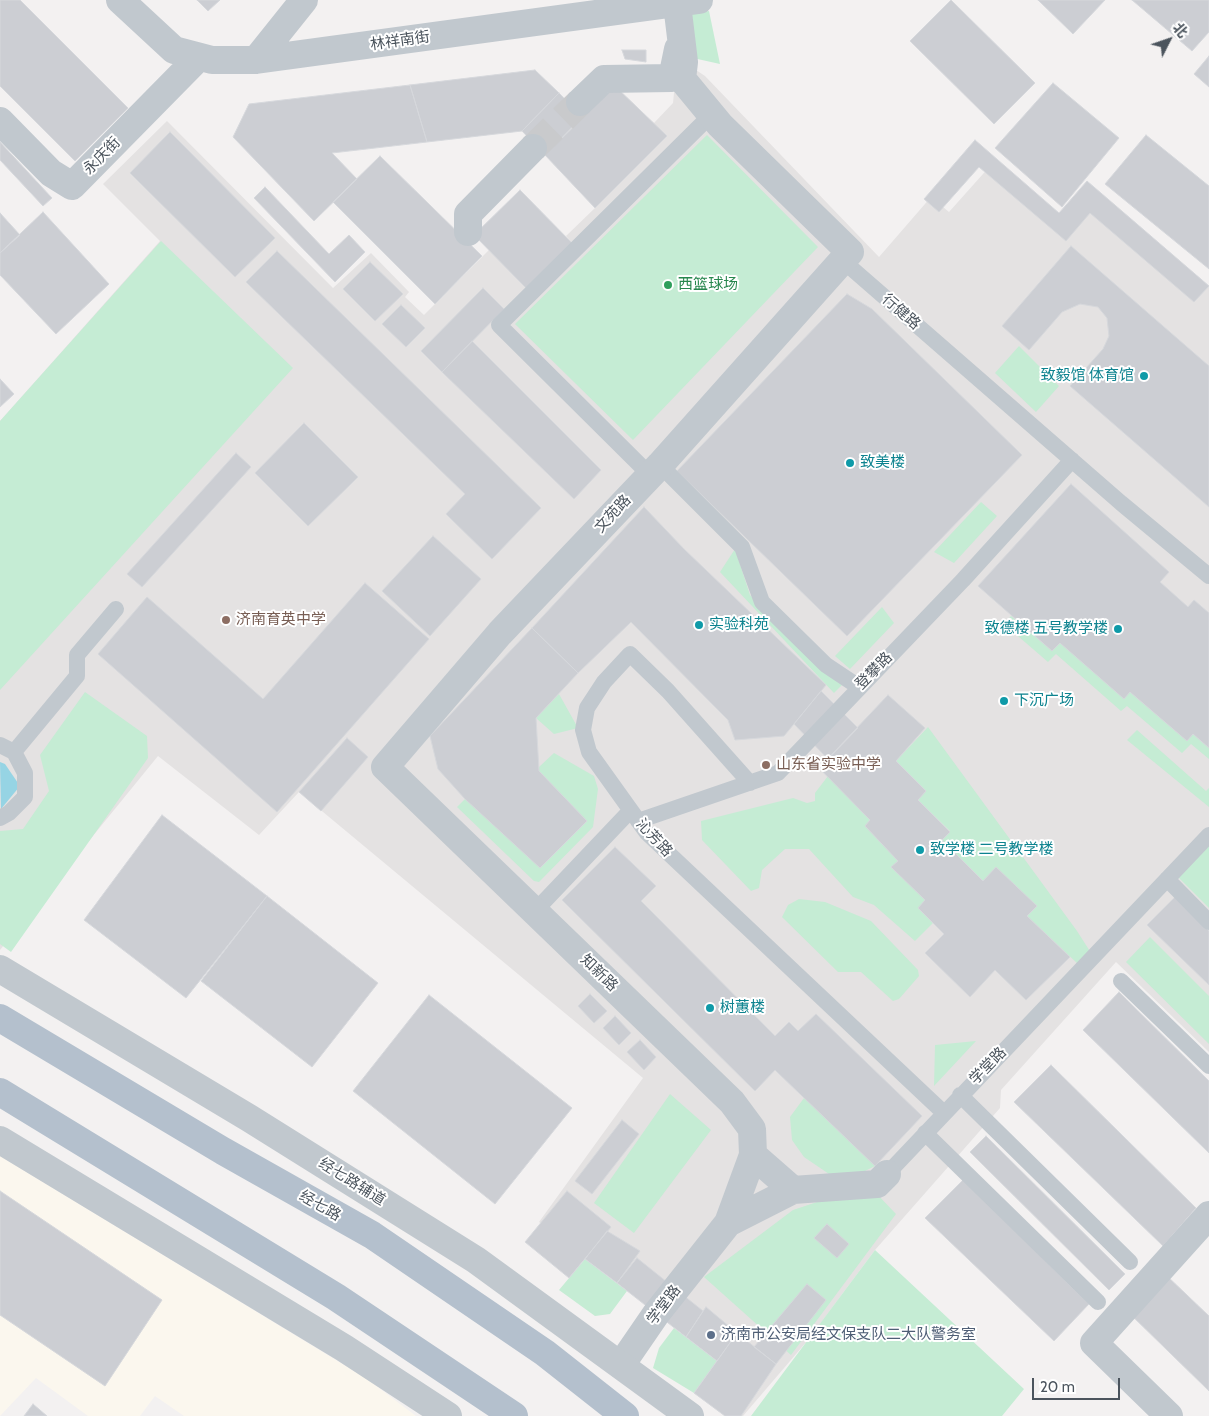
<!DOCTYPE html>
<meta charset="utf-8">
<style>
body{margin:0}
#map{position:relative;width:1209px;height:1416px;overflow:hidden;background:#f3f1f1;font-family:Cabin,"Noto Sans SC",sans-serif}
canvas{display:block}
.north{position:absolute;left:1144px;top:15px;width:50px;height:50px;-webkit-text-stroke:4px #fff;paint-order:stroke;rotate:49deg;font-size:14px;font-weight:700;line-height:20px;text-align:center;color:#4b545d}
.north::after{content:'';display:block;margin:auto;width:18px;height:22px;background:#4b545d;clip-path:polygon(50% 0,100% 100%,50% 72%,0 100%)}
.scale{position:absolute;left:1032px;top:1378px;width:88px;height:22px;box-sizing:border-box;border:2px solid #4b545d;border-top:0;padding-left:6px;font-size:15px;line-height:18px;white-space:nowrap;color:#4b545d;-webkit-text-stroke:4px #fff;paint-order:stroke}
</style>
<div id="map">
<canvas width="1209" height="1416"></canvas>
<div class="north">北</div>
<div class="scale">20 m</div>
</div>
<script>
const ctx = document.querySelector('canvas').getContext('2d');
ctx.lineJoin = 'round';
function fill(path, color) {
  ctx.fillStyle = color;
  ctx.fill(path, 'evenodd');
}
function poly(rows) {
  const path = new Path2D();
  for (const r of rows) {
    path.moveTo(r[0], r[1]);
    for (let i = 2; i < r.length; i += 2) path.lineTo(r[i], r[i + 1]);
  }
  return path;
}
function trace(path, color, width, dash) {
  ctx.strokeStyle = color;
  ctx.lineWidth = width;
  ctx.lineCap = dash ? 'butt' : 'round';
  ctx.setLineDash(dash || []);
  ctx.stroke(path);
}
function label(font, color, halo, rows, align = 'center') {
  ctx.font = font + ' Cabin,"Noto Sans SC",sans-serif';
  ctx.lineWidth = 4;
  ctx.setLineDash([]);
  ctx.textBaseline = 'middle';
  ctx.strokeStyle = halo;
  ctx.fillStyle = color;
  for (const [text, x, y, turn = 0] of rows) {
    ctx.save();
    ctx.translate(x, y);
    ctx.rotate((+turn || 0) * Math.PI / 180);
    ctx.textAlign = isNaN(turn) ? turn : align;
    if (halo) ctx.strokeText(text, 0, 0);
    ctx.fillText(text, 0, 0);
    ctx.restore();
  }
}
fill(poly([
 [0,1156,367,1379,416,1416,184,1416,155,1396,140,1416,88,1416,36,1378,0,1416]
]), '#fbf7ee');
fill(poly([
 [693,68,705,76,879,257,931,197,949,212,991,165,1062,223,1094,187,1209,286,1209,1052,1116,962,1001,1090,1000,1108,875,1250,808,1340,743,1416,725,1416,694,1393,721,1355,662,1305,539,1222,643,1078,299,792,259,835,158,756,0,950,0,421,160,241,103,184,167,121,333,288,371,253,409,292,405,297,424,315,489,250,573,244,566,236,595,208,522,131,427,142,410,85,535,70,582,117,615,86,654,123,673,103,675,83]
]), '#e4e2e2');
fill(poly([
 [709,11,720,64,693,58,685,14],
 [707,135,818,247,633,440,515,324],
 [161,241,293,368,0,690,0,421],
 [1019,346,1059,386,1036,412,995,373],
 [981,502,997,516,954,563,934,552],
 [735,549,750,595,795,642,842,685,834,693,720,572],
 [882,607,894,623,850,669,835,656],
 [1011,616,1052,651,1060,643,1130,692,1187,741,1193,734,1209,748,1209,759,1191,744,1182,753,1127,706,1121,711,1056,654,1048,662,1004,624],
 [85,692,147,736,148,758,11,952,0,944,0,831,23,829,49,791,40,755],
 [559,694,578,728,554,734,536,718],
 [928,727,1077,931,1093,956,1078,964,1027,916,1036,906,996,868,983,881,942,840,950,831,918,800,926,791,896,761],
 [1137,730,1206,791,1209,788,1209,807,1127,740],
 [554,753,594,776,598,789,593,827,539,882,534,881,457,807,465,799,540,867,587,821,539,771,539,767],
 [828,776,870,820,865,826,898,861,892,867,925,900,918,908,933,923,915,941,874,905,853,897,809,849,785,849,762,870,759,888,751,891,702,840,701,821,793,798,807,803,815,801,815,793],
 [1209,837,1209,908,1175,874],
 [799,899,825,902,871,921,918,970,919,976,899,999,893,1001,861,972,838,972,782,917,788,905],
 [1150,937,1209,996,1209,1044,1126,962],
 [976,1041,934,1086,935,1045],
 [670,1094,711,1130,634,1233,594,1203],
 [804,1098,875,1166,855,1176,829,1174,804,1157,792,1140,790,1117],
 [874,1191,896,1214,791,1355,704,1277,793,1210,823,1200],
 [875,1250,1024,1389,1002,1416,751,1416],
 [585,1259,627,1291,610,1314,595,1316,559,1290],
 [674,1328,717,1361,694,1393,653,1368,659,1348]
]), '#c5ecd4');
fill(poly([
 [0,762,5,764,20,786,1,809]
]), '#96d4e4');
const building = poly([
 [0,0,20,0,128,108,75,161,0,86,0,0],
 [197,0,220,0,208,11,197,0],
 [951,0,1035,83,994,124,910,41,951,0],
 [1038,0,1105,0,1073,34,1038,0],
 [1132,0,1209,0,1209,32,1192,51,1132,0],
 [622,50,646,50,646,62,625,59,622,50],
 [1209,56,1209,87,1194,74,1209,56],
 [535,70,559,93,522,131,427,142,410,85,535,70],
 [1053,83,1119,138,1062,207,995,148,1053,83],
 [410,85,427,142,332,153,357,179,314,221,233,137,249,104,410,85],
 [615,86,667,136,595,208,545,155,615,86],
 [559,93,582,117,545,155,522,131,559,93],
 [170,132,275,238,235,277,130,173,170,132],
 [1146,135,1209,186,1209,269,1105,184,1146,135],
 [975,140,1059,213,1087,181,1209,286,1194,302,1090,213,1066,241,979,167,939,212,924,199,975,140],
 [0,142,52,198,43,206,0,160,0,142],
 [380,156,482,256,435,304,333,202,380,156],
 [265,187,329,254,349,235,365,252,335,282,254,198,265,187],
 [520,190,573,244,527,289,474,235,520,190],
 [43,212,109,284,56,334,0,275,0,253,43,212],
 [0,213,20,235,0,253,0,213],
 [1071,246,1209,366,1209,507,1070,386,1103,349,1109,336,1107,318,1098,307,1080,304,1062,312,1029,350,1002,326,1071,246],
 [277,251,541,508,492,559,446,514,465,494,246,282,277,251],
 [370,262,403,294,375,321,343,289,370,262],
 [483,288,504,309,442,372,421,351,483,288],
 [847,294,872,309,1022,455,847,636,677,471,847,294],
 [401,305,425,328,406,347,382,324,401,305],
 [472,341,601,470,574,499,442,372,472,341],
 [0,379,14,394,0,407,0,379],
 [304,423,358,477,308,526,255,473,304,423],
 [236,453,251,467,142,587,127,574,236,453],
 [1071,484,1169,572,1160,582,1188,607,1194,600,1209,613,1209,748,1193,734,1187,741,1130,692,1124,699,1060,643,1052,651,978,586,1071,484],
 [644,507,684,549,826,685,784,736,735,740,728,720,631,622,578,673,532,628,644,507],
 [433,536,481,579,430,636,382,591,433,536],
 [365,583,429,639,277,812,98,654,147,597,263,699,365,583],
 [532,628,578,673,536,718,539,771,587,821,540,868,465,799,438,769,430,736,532,628],
 [821,691,858,728,828,759,794,724,821,691],
 [888,695,925,728,896,761,926,791,918,800,950,832,942,840,983,881,996,867,1037,906,1027,916,1070,957,1026,1000,995,970,970,997,925,953,944,934,918,908,925,900,891,867,898,861,865,826,870,820,819,768,888,695],
 [347,738,368,757,321,811,299,792,347,738],
 [162,815,267,896,186,998,84,920,162,815],
 [615,847,656,886,641,901,775,1036,789,1022,798,1031,816,1014,922,1116,875,1166,775,1070,755,1091,562,900,615,847],
 [267,896,378,983,312,1067,201,981,267,896],
 [1175,897,1209,931,1209,985,1147,925,1175,897],
 [1119,992,1209,1081,1209,1153,1083,1030,1119,992],
 [590,994,607,1011,594,1023,578,1006,590,994],
 [429,995,572,1108,495,1204,353,1091,429,995],
 [615,1016,631,1033,619,1045,603,1028,615,1016],
 [640,1040,656,1057,644,1070,627,1052,640,1040],
 [1051,1065,1196,1208,1163,1246,1014,1102,1051,1065],
 [622,1120,639,1134,592,1194,575,1181,622,1120],
 [986,1136,1125,1274,1109,1290,970,1152,986,1136],
 [963,1180,1089,1304,1054,1341,925,1218,963,1180],
 [0,1191,162,1300,105,1386,0,1315,0,1191],
 [567,1191,611,1227,569,1278,525,1242,567,1191],
 [827,1224,849,1244,837,1258,814,1238,827,1224],
 [607,1231,640,1251,617,1283,585,1259,607,1231],
 [637,1258,703,1311,686,1337,617,1283,637,1258],
 [1165,1274,1209,1316,1209,1391,1128,1312,1165,1274],
 [807,1284,826,1300,776,1364,754,1347,807,1284],
 [706,1307,737,1333,717,1361,686,1337,706,1307],
 [737,1333,776,1364,741,1416,725,1416,694,1393,737,1333],
 [33,1404,47,1416,24,1416,33,1404]
]);
fill(building, '#ccced3');
trace(building, '#d6d8dc', 1);
trace(poly([
 [533,148,580,102]
]), '#c9cacc', 28, [28, 14]);
trace(poly([
 [842,260,1121,503,1209,576],
 [660,465,742,547,762,602,826,665,859,687],
 [650,475,499,325,712,114],
 [0,745,14,752],
 [750,783,668,691,630,654,604,682,587,708,583,730,589,752,647,833,944,1113],
 [0,818,9,813,25,797,25,773,14,752,77,676,77,655,116,609],
 [638,821,778,773,963,580,1072,460],
 [1167,879,1209,922],
 [535,911,630,811],
 [1121,981,1209,1066],
 [960,1095,1130,1262],
 [925,1133,1098,1302],
 [887,1174,1209,835]
]), '#c1c8ce', 16);
trace(poly([
 [120,0,174,50,212,60,256,60,699,0],
 [677,4,684,62,682,79,720,125,850,252,660,465,500,633,385,767,732,1102,752,1129,753,1155,793,1190],
 [256,60,304,0],
 [580,102,604,79,672,78,678,49],
 [0,121,51,173,72,186,199,57],
 [468,232,468,214,533,148],
 [728,1223,793,1190,877,1184,887,1174],
 [621,1365,656,1314,728,1223,753,1155],
 [1169,1416,1094,1343,1209,1215]
]), '#c1c8ce', 28);
trace(poly([
 [0,969,249,1118,476,1260,690,1416],
 [0,1140,344,1348,448,1416]
]), '#c1c8ce', 28);
trace(poly([
 [0,1018,223,1151,372,1235,545,1353,625,1416],
 [0,1092,336,1297,514,1416]
]), '#b4c0cd', 28);
for (const [x, y, r, color] of [
 [668,285,5,"#2e9e5b"],
 [1144,376,5,"#0f9aa8"],
 [850,463,5,"#0f9aa8"],
 [226,620,5,"#8d6e63"],
 [699,625,5,"#0f9aa8"],
 [1118,629,5,"#0f9aa8"],
 [1004,701,5,"#0f9aa8"],
 [766,765,5,"#8d6e63"],
 [920,850,5,"#0f9aa8"],
 [710,1008,5,"#0f9aa8"],
 [711,1335,5,"#5c6f8a"]
]) {
  const dot = new Path2D();
  dot.arc(x, y, r, 0, 2 * Math.PI);
  ctx.fillStyle = color;
  ctx.fill(dot);
  trace(dot, '#fff', 2);
}
label('15px', '#4b545d', '#fff', [
 ["林祥南街",400,41,-8],
 ["永庆街",102,156,-46],
 ["行健路",901,312,41],
 ["文苑路",613,514,-47],
 ["登攀路",874,671,-46],
 ["沁芳路",654,838,47],
 ["知新路",599,973,44],
 ["学堂路",988,1066,-46],
 ["经七路辅道",352,1182,32],
 ["经七路",320,1206,30],
 ["学堂路",664,1305,-53]
]);
label('15px', '#27864d', '#fff', [
 ["西篮球场",678,285]
], 'left');
label('15px', '#0d838f', '#fff', [
 ["致毅馆 体育馆",1134,376,"right"],
 ["致美楼",860,463],
 ["实验科苑",709,625],
 ["致德楼 五号教学楼",1108,629,"right"],
 ["下沉广场",1014,701],
 ["致学楼 二号教学楼",930,850],
 ["树蕙楼",720,1008]
], 'left');
label('15px', '#785e54', '#fff', [
 ["济南育英中学",236,620],
 ["山东省实验中学",776,765]
], 'left');
label('15px', '#4e5e75', '#fff', [
 ["济南市公安局经文保支队二大队警务室",721,1335]
], 'left');
</script>
